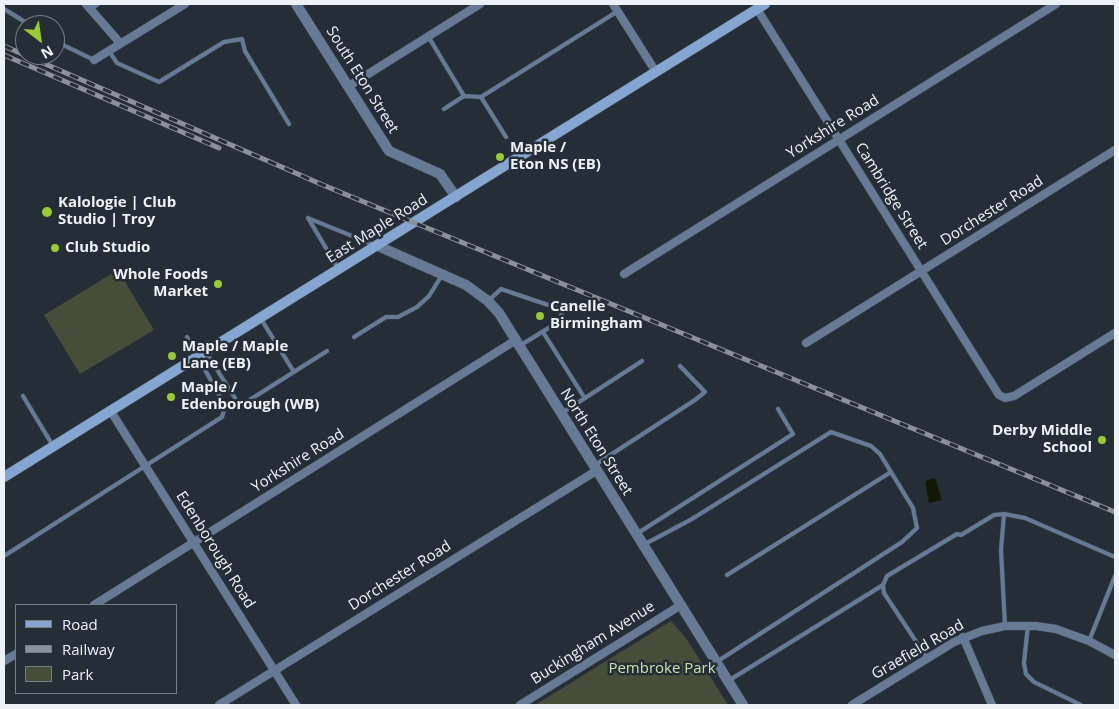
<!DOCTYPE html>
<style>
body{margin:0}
#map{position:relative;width:1119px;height:709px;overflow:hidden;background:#252d37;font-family:"Open Sans",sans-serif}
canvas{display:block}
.frame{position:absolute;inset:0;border:5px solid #edf2f8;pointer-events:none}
.legend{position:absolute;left:15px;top:604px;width:162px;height:90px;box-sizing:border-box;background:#252d37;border:1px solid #757c84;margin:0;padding:6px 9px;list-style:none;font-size:15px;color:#edf2f8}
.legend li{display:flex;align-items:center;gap:10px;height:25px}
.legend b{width:25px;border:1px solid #757c84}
.north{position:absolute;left:15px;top:15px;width:50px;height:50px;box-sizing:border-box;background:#252d37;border:1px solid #757c84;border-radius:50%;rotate:150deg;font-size:14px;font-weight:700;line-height:20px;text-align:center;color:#edf2f8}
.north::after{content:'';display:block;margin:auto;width:18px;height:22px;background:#9acb34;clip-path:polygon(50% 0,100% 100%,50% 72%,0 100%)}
</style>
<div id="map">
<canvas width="1119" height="709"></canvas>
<div class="frame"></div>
<ul class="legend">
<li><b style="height:6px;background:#86a6d2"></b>Road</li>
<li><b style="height:6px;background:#8b9199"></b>Railway</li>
<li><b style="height:14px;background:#464e3a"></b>Park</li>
</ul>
<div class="north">N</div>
</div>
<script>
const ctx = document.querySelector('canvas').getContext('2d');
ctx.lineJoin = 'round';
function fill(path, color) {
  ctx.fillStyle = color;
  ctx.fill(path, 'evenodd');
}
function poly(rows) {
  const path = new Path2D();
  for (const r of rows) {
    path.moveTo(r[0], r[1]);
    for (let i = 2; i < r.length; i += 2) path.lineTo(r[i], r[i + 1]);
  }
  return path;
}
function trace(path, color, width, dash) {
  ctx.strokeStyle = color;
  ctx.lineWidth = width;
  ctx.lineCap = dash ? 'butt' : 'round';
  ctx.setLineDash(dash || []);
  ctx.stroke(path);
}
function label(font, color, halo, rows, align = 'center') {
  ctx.font = font + ' "Open Sans",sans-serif';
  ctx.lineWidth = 5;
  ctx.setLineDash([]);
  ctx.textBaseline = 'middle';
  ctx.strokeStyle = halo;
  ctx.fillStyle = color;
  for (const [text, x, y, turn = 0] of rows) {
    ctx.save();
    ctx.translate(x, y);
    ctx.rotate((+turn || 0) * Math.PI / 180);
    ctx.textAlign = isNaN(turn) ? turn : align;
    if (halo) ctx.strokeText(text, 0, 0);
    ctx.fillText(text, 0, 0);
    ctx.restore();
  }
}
fill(poly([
 [118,270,154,330,80,374,44,315],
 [671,621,686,638,728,705,535,705]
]), '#464e3a');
fill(poly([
 [935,478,942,500,929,503,925,481]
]), '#111a01');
const service = poly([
 [4,9,30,25],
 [91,9,98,4],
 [428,36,464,96,481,97],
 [55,41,94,60],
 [109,51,117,63,159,82,224,42,242,39,245,51,289,124],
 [444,109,464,96],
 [506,137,481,97,618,11],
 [308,218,374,245],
 [308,218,338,268],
 [488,301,501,289,557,308,562,312,561,317,555,324,521,345],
 [261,319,294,372],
 [543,332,584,397],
 [354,337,386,317,398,317,417,307,429,296,442,275],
 [207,354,240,406,327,351],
 [23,396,53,446],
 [562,413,642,361],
 [595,465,695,400,705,392,680,366],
 [1004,514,1001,550,1005,626],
 [638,533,793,434,778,409],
 [645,544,692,519,831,432,871,446,880,454,913,508,917,528,902,542,718,661],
 [4,556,222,417,225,406,187,337],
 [727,575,891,472],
 [1028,625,1024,663,1026,674,1034,682,1081,705],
 [1089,641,1115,576],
 [927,658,884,593,883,585,887,576,957,534,961,535,994,515,1004,514,1025,518,1115,557],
 [728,681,883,585]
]);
const minor = poly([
 [86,4,120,43],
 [613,4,656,72],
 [757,9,999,395,1005,398,1014,396,1115,333],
 [94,60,185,4],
 [349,86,480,4],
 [624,274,1056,4],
 [806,343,1115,150],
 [110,410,296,705],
 [94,605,516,340],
 [963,637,992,705],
 [4,661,16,654],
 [219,705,596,471],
 [520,705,681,605],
 [852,705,954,642,982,631,1005,626,1036,626,1056,629,1089,641,1115,655]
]);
const tertiary = poly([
 [296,4,389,151,440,174,456,197],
 [378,246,466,285,488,301,499,313,743,705]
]);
const secondary = poly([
 [4,477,765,4]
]);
trace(service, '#414952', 5);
trace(minor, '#414952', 9);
trace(tertiary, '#414952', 11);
trace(secondary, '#414952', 11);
trace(service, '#667a96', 4);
trace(minor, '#667a96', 8);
trace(tertiary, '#667a96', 10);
trace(secondary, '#86a6d2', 10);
const rail = poly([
 [4,46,323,185,1115,512],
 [4,55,219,148]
]);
trace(rail, '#8b9199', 5);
trace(rail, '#252d37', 3, [9]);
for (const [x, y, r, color] of [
 [500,157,5,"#9acb34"],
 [47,212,6,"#9acb34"],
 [55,248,5,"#9acb34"],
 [218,284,5,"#9acb34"],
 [540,316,5,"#9acb34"],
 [172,356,5,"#9acb34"],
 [171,397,5,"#9acb34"],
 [1102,440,5,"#9acb34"]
]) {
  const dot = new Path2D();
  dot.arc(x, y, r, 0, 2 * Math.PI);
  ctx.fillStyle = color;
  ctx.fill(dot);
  trace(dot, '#252d37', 2);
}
label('15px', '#edf2f8', '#252d37', [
 ["South Eton Street",362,80,58],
 ["Yorkshire Road",833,127,-32],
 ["Cambridge Street",891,196,58],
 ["Dorchester Road",992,211,-32],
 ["East Maple Road",377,229,-32],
 ["North Eton Street",596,442,58],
 ["Yorkshire Road",298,461,-32],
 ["Edenborough Road",215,550,58],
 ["Dorchester Road",400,576,-32],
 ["Buckingham Avenue",593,643,-32],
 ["Graefield Road",918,650,-30]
]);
label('bold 15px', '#edf2f8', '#252d37', [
 ["Maple /",510,148],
 ["Eton NS (EB)",510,165],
 ["Kalologie | Club",58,203],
 ["Studio | Troy",58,220],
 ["Club Studio",65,248],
 ["Whole Foods",208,275,"right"],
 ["Market",208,292,"right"],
 ["Canelle",550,307],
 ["Birmingham",550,324],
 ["Maple / Maple",182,347],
 ["Lane (EB)",182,364],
 ["Maple /",181,388],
 ["Edenborough (WB)",181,405],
 ["Derby Middle",1092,431,"right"],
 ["School",1092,448,"right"]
], 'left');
label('15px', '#c9e1a8', '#252d37', [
 ["Pembroke Park",662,669]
]);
</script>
